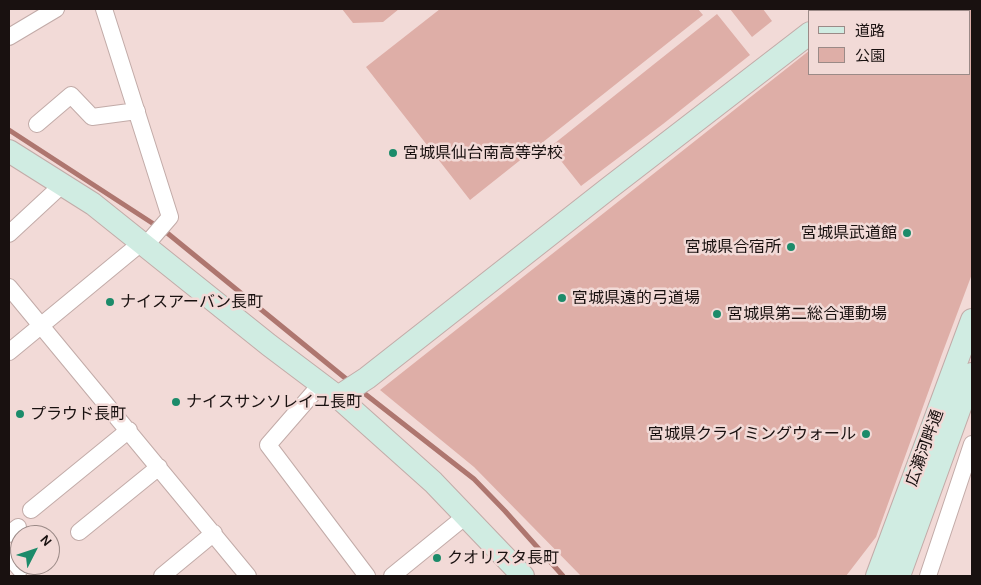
<!DOCTYPE html>
<meta charset="utf-8">
<style>
body{margin:0}
#map{position:relative;width:981px;height:585px;overflow:hidden;background:#f2dad7;font-family:Karla,"Noto Sans JP",sans-serif}
canvas{display:block}
.frame{position:absolute;inset:0;border:10px solid #191110;pointer-events:none}
.legend{position:absolute;left:808px;top:10px;width:162px;height:65px;box-sizing:border-box;background:#f2dad7;border:1px solid #9b8a87;margin:0;padding:6px 9px;list-style:none;font-size:15px;color:#191110}
.legend li{display:flex;align-items:center;gap:10px;height:25px}
.legend b{width:25px;border:1px solid #9b8a87}
.north{position:absolute;left:10px;top:525px;width:50px;height:50px;box-sizing:border-box;background:#f2dad7;border:1px solid #9b8a87;border-radius:50%;rotate:49deg;font-size:14px;font-weight:700;line-height:20px;text-align:center;color:#191110}
.north::after{content:'';display:block;margin:auto;width:18px;height:22px;background:#1c8b6a;clip-path:polygon(50% 0,100% 100%,50% 72%,0 100%)}
</style>
<div id="map">
<canvas width="981" height="585"></canvas>
<div class="frame"></div>
<ul class="legend">
<li><b style="height:6px;background:#d0ece2"></b>道路</li>
<li><b style="height:14px;background:#deaea7"></b>公園</li>
</ul>
<div class="north">N</div>
</div>
<script>
const ctx = document.querySelector('canvas').getContext('2d');
ctx.lineJoin = 'round';
function fill(path, color) {
  ctx.fillStyle = color;
  ctx.fill(path, 'evenodd');
}
function poly(rows) {
  const path = new Path2D();
  for (const r of rows) {
    path.moveTo(r[0], r[1]);
    for (let i = 2; i < r.length; i += 2) path.lineTo(r[i], r[i + 1]);
  }
  return path;
}
function trace(path, color, width, dash) {
  ctx.strokeStyle = color;
  ctx.lineWidth = width;
  ctx.lineCap = dash ? 'butt' : 'round';
  ctx.setLineDash(dash || []);
  ctx.stroke(path);
}
function label(font, color, halo, rows, align = 'center') {
  ctx.font = font + ' Karla,"Noto Sans JP",sans-serif';
  ctx.lineWidth = 5;
  ctx.setLineDash([]);
  ctx.textBaseline = 'middle';
  ctx.strokeStyle = halo;
  ctx.fillStyle = color;
  for (const [text, x, y, turn = 0] of rows) {
    ctx.save();
    ctx.translate(x, y);
    ctx.rotate((+turn || 0) * Math.PI / 180);
    ctx.textAlign = isNaN(turn) ? turn : align;
    if (halo) ctx.strokeText(text, 0, 0);
    ctx.fillText(text, 0, 0);
    ctx.restore();
  }
}
fill(poly([
 [342,9,399,9,383,22,353,23],
 [440,9,698,9,703,15,470,200,366,67],
 [730,9,763,9,772,21,752,37],
 [859,9,972,9,972,274,942,354,876,537,846,576,581,576,474,467,380,390,810,50,810,74,970,74,970,11,856,11],
 [717,14,750,55,663,124,581,186,550,147]
]), '#deaea7');
trace(poly([
 [9,130,166,232,350,382],
 [360,390,474,479,505,511,563,576]
]), '#ae766f', 5);
const street = poly([
 [104,9,170,217,145,246],
 [9,37,56,9],
 [37,124,71,95,92,117,137,111],
 [9,234,63,184],
 [9,287,248,576],
 [9,352,141,243],
 [321,384,268,445,367,576],
 [31,510,129,430],
 [79,532,159,467],
 [9,534,18,527],
 [9,556,20,569],
 [162,576,214,533],
 [392,576,467,515],
 [928,576,972,444]
]);
const secondary = poly([
 [838,11,841,9],
 [9,151,93,204,269,345,338,397],
 [523,576,433,482,338,397,367,378,609,188,810,33],
 [877,576,972,320],
 [899,576,972,374]
]);
trace(street, '#c2aba8', 18);
trace(secondary, '#c2aba8', 24);
trace(street, '#fff', 16);
trace(secondary, '#d0ece2', 22);
for (const [x, y, r, color] of [
 [393,153,5,"#1c8b6a"],
 [907,233,5,"#1c8b6a"],
 [791,247,5,"#1c8b6a"],
 [562,298,5,"#1c8b6a"],
 [110,302,5,"#1c8b6a"],
 [717,314,5,"#1c8b6a"],
 [176,402,5,"#1c8b6a"],
 [20,414,5,"#1c8b6a"],
 [866,434,5,"#1c8b6a"],
 [437,558,5,"#1c8b6a"]
]) {
  const dot = new Path2D();
  dot.arc(x, y, r, 0, 2 * Math.PI);
  ctx.fillStyle = color;
  ctx.fill(dot);
  trace(dot, '#f2dad7', 2);
}
label('16px', '#191110', '#f2dad7', [
 ["宮城県仙台南高等学校",403,153],
 ["宮城県武道館",897,233,"right"],
 ["宮城県合宿所",781,247,"right"],
 ["宮城県遠的弓道場",572,298],
 ["ナイスアーバン長町",120,302],
 ["宮城県第二総合運動場",727,314],
 ["ナイスサンソレイユ長町",186,402],
 ["プラウド長町",30,414],
 ["宮城県クライミングウォール",856,434,"right"],
 ["クオリスタ長町",447,558]
], 'left');
label('16px', '#191110', '#f2dad7', [
 ["広瀬河畔通",925,448,-70]
]);
</script>
